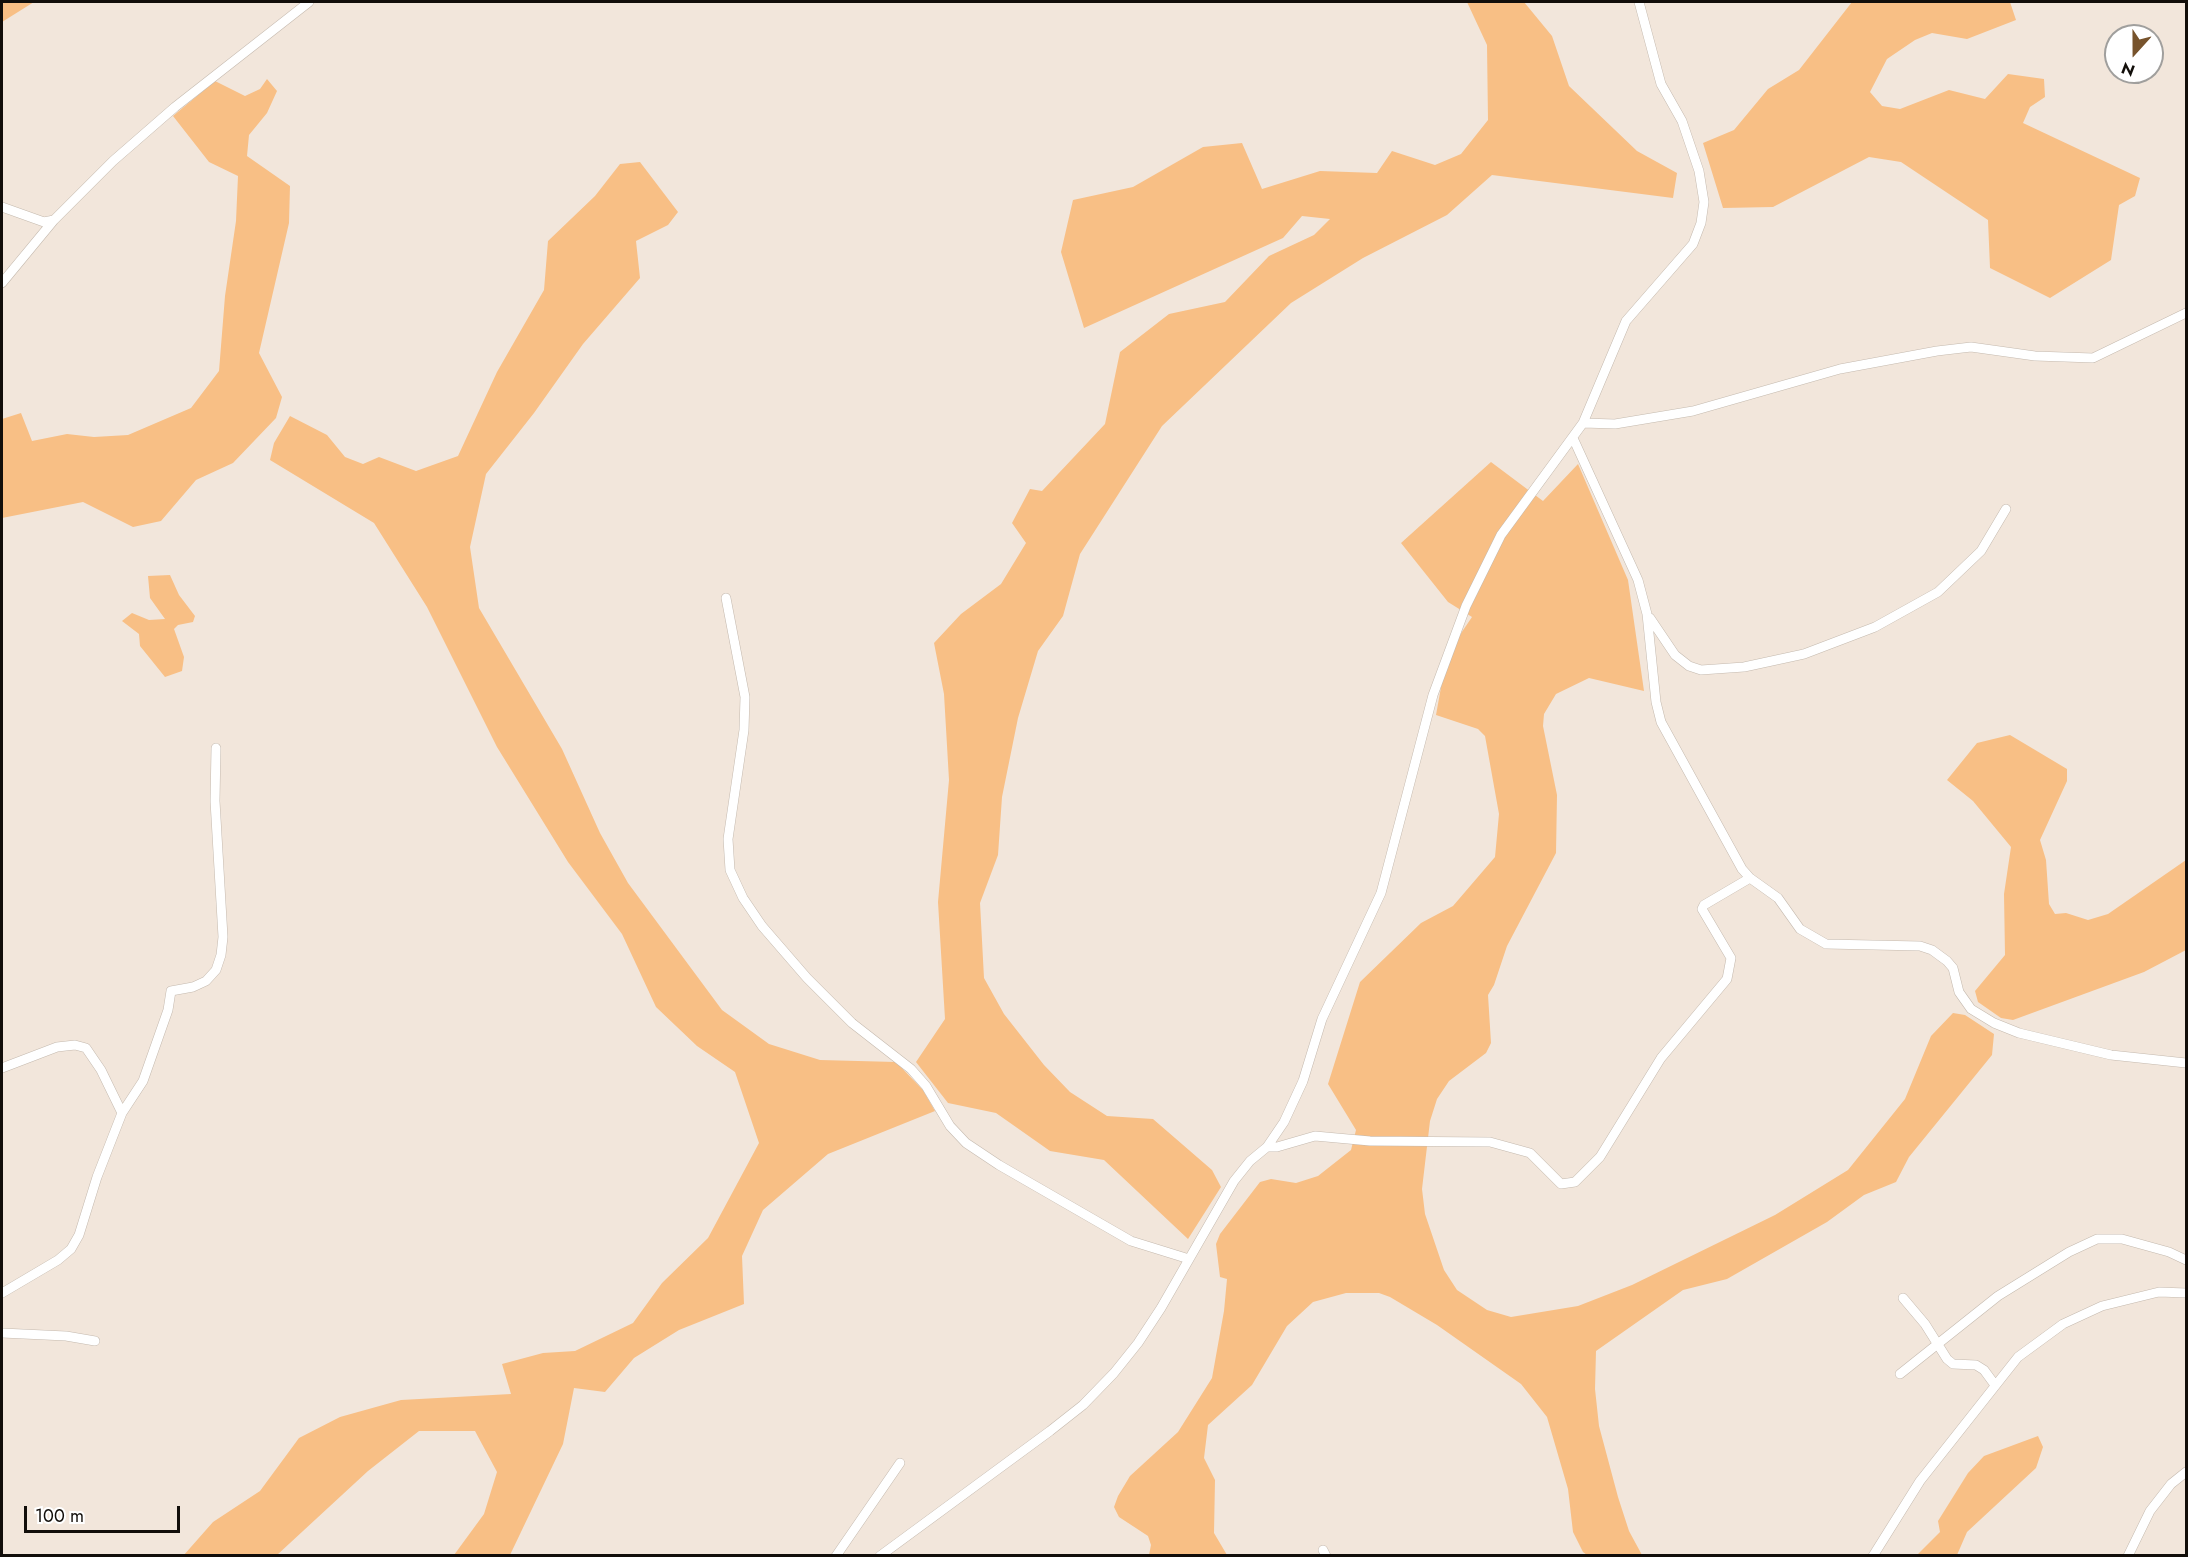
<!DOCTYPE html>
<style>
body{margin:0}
#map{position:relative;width:2188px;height:1557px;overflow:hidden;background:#f2e6db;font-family:Jost,sans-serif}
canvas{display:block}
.frame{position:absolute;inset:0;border:3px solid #120e0a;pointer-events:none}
.north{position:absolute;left:2104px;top:24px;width:60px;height:60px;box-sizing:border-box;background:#fff;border:2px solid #a09f9d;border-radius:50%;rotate:201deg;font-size:16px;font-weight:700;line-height:24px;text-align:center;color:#120e0a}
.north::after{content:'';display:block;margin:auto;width:21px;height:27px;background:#77532c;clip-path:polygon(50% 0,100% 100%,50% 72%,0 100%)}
.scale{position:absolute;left:24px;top:1506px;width:156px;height:27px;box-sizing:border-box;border:3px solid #120e0a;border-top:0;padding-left:8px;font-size:18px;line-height:21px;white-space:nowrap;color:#120e0a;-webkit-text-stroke:4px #fff;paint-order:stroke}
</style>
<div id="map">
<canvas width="2188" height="1557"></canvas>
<div class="frame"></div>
<div class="north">N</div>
<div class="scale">100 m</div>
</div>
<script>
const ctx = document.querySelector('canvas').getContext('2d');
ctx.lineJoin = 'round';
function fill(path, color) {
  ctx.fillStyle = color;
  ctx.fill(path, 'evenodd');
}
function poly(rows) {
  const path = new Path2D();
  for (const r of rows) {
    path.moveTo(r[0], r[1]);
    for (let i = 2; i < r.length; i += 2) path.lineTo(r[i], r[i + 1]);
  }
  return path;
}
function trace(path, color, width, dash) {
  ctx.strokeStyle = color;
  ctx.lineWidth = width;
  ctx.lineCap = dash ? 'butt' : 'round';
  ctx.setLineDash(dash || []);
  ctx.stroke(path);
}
fill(poly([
 [2,2,34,2,2,22],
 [1467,2,1524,2,1552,36,1569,86,1637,151,1677,173,1673,198,1492,175,1447,215,1363,258,1291,303,1162,426,1080,554,1063,616,1038,651,1018,718,1002,797,998,855,980,903,984,978,1004,1014,1044,1065,1070,1092,1107,1116,1153,1119,1212,1170,1221,1187,1188,1239,1104,1160,1050,1151,996,1113,948,1103,916,1062,945,1019,938,902,949,780,944,694,934,643,961,614,1001,584,1026,543,1012,523,1030,489,1042,491,1105,424,1120,352,1169,314,1225,302,1269,256,1314,235,1330,219,1302,216,1283,238,1084,328,1061,252,1073,200,1133,187,1203,147,1242,143,1262,189,1320,171,1377,173,1392,151,1435,165,1461,154,1488,120,1487,45],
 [1852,2,2010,2,2016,20,1967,39,1932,33,1915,40,1887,59,1870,92,1882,106,1900,109,1949,90,1985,99,2008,74,2044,79,2045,97,2030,107,2023,123,2140,178,2135,196,2119,205,2111,260,2050,298,1990,268,1988,220,1901,162,1869,157,1773,207,1723,208,1703,143,1734,130,1768,89,1799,70],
 [267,79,277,91,267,113,249,135,247,156,290,186,289,223,259,353,282,397,276,418,233,463,196,480,161,521,133,527,83,502,2,518,2,419,21,413,32,441,67,434,94,437,128,435,191,408,219,371,225,296,236,221,238,176,209,162,173,116,215,81,245,96,260,89],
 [640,162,678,212,668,225,636,241,640,278,583,344,534,413,486,474,470,547,479,608,562,749,600,833,628,883,722,1010,769,1044,820,1060,896,1062,923,1090,935,1111,828,1154,763,1210,742,1256,744,1304,679,1330,634,1358,605,1392,574,1388,563,1444,510,1555,454,1555,484,1514,497,1472,475,1431,419,1431,368,1471,277,1555,183,1556,213,1522,260,1491,299,1438,340,1417,401,1400,511,1394,502,1364,543,1353,575,1351,633,1323,662,1283,708,1238,759,1143,735,1072,697,1046,656,1007,622,934,568,862,497,747,427,607,374,523,270,460,274,443,290,416,327,435,345,457,363,464,379,457,416,471,458,456,497,372,544,290,548,241,595,196,620,164],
 [1491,462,1543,501,1578,464,1628,580,1644,691,1589,678,1556,694,1544,714,1543,726,1557,795,1556,853,1507,946,1494,985,1488,995,1491,1043,1486,1053,1449,1081,1437,1099,1430,1121,1422,1189,1425,1214,1444,1270,1457,1290,1487,1310,1511,1317,1578,1306,1632,1285,1775,1215,1848,1170,1905,1099,1931,1036,1953,1013,1965,1015,1994,1034,1992,1055,1909,1157,1896,1182,1864,1195,1827,1222,1727,1279,1683,1290,1596,1351,1595,1389,1599,1426,1618,1497,1629,1531,1642,1555,1587,1555,1583,1552,1573,1532,1568,1489,1547,1417,1521,1384,1437,1325,1390,1297,1379,1293,1346,1293,1313,1302,1287,1326,1252,1385,1208,1425,1204,1458,1215,1480,1214,1533,1227,1555,1149,1555,1151,1545,1148,1536,1119,1517,1114,1507,1118,1496,1130,1476,1178,1432,1212,1378,1224,1311,1227,1279,1220,1277,1216,1244,1220,1234,1260,1182,1271,1179,1296,1183,1318,1176,1351,1150,1356,1130,1328,1084,1360,982,1421,923,1453,906,1495,857,1499,814,1485,736,1478,729,1436,715,1447,654,1472,617,1448,602,1401,543],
 [170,575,179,595,195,616,193,622,178,625,174,629,184,657,182,671,165,677,140,646,139,634,122,621,132,613,149,620,165,619,150,598,148,576],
 [2010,735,2067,769,2067,781,2040,840,2046,860,2049,904,2055,914,2066,913,2088,920,2108,914,2186,860,2186,950,2144,972,2013,1020,2001,1018,1978,1002,1975,991,2005,955,2004,894,2011,847,1973,801,1947,780,1977,743],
 [2038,1436,2043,1447,2036,1468,1967,1532,1957,1555,1917,1555,1940,1532,1938,1521,1968,1473,1984,1456]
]), '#f8bf85');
const street = poly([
 [2,207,44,222,54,220],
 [2,283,54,220,113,161,175,107,309,2],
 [1583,423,1615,424,1693,411,1840,369,1937,351,1971,347,2035,356,2093,358,2186,313],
 [1573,438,1638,580,1647,614,1656,702,1661,722,1742,869,1750,878,1778,898,1800,929,1826,944,1920,946,1932,950,1947,961,1953,968,1959,992,1971,1009,1994,1023,2019,1033,2111,1055,2186,1063],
 [726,598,745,697,744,730,728,839,730,870,743,898,762,926,807,978,852,1023,911,1069,926,1086,950,1126,966,1143,999,1165,1131,1241,1189,1259],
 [1650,618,1675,655,1689,666,1701,670,1744,667,1804,654,1875,627,1938,592,1981,551,2006,509],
 [2,1068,57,1047,75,1045,86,1048,101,1070,122,1113],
 [1267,1147,1277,1147,1315,1136,1370,1141,1490,1142,1530,1153,1561,1184,1575,1182,1600,1157,1661,1058,1727,979,1731,958,1702,909,1704,905,1750,878],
 [2,1293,58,1260,71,1249,79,1235,97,1177,122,1113,143,1081,168,1010,171,991,193,987,206,981,216,970,221,955,223,937,215,801,216,748],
 [1903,1298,1925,1324,1947,1359,1953,1364,1976,1365,1984,1370,1995,1385],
 [2,1333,66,1336,95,1341],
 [1900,1374,1998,1296,2069,1252,2097,1239,2122,1239,2169,1252,2186,1260],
 [1323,1550,1326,1556],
 [836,1556,900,1463],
 [880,1556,1050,1431,1083,1405,1114,1373,1138,1343,1161,1308,1234,1181,1250,1161,1267,1147,1284,1122,1303,1081,1322,1019,1381,893,1433,695,1466,606,1501,535,1583,423,1626,321,1693,244,1701,223,1704,202,1699,171,1682,121,1661,84,1639,2],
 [1873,1556,1920,1481,2018,1357,2063,1324,2102,1306,2159,1292,2186,1293],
 [2128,1556,2150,1511,2171,1484,2186,1472]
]);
trace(street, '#c4b9ae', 10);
trace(street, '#fff', 9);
</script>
